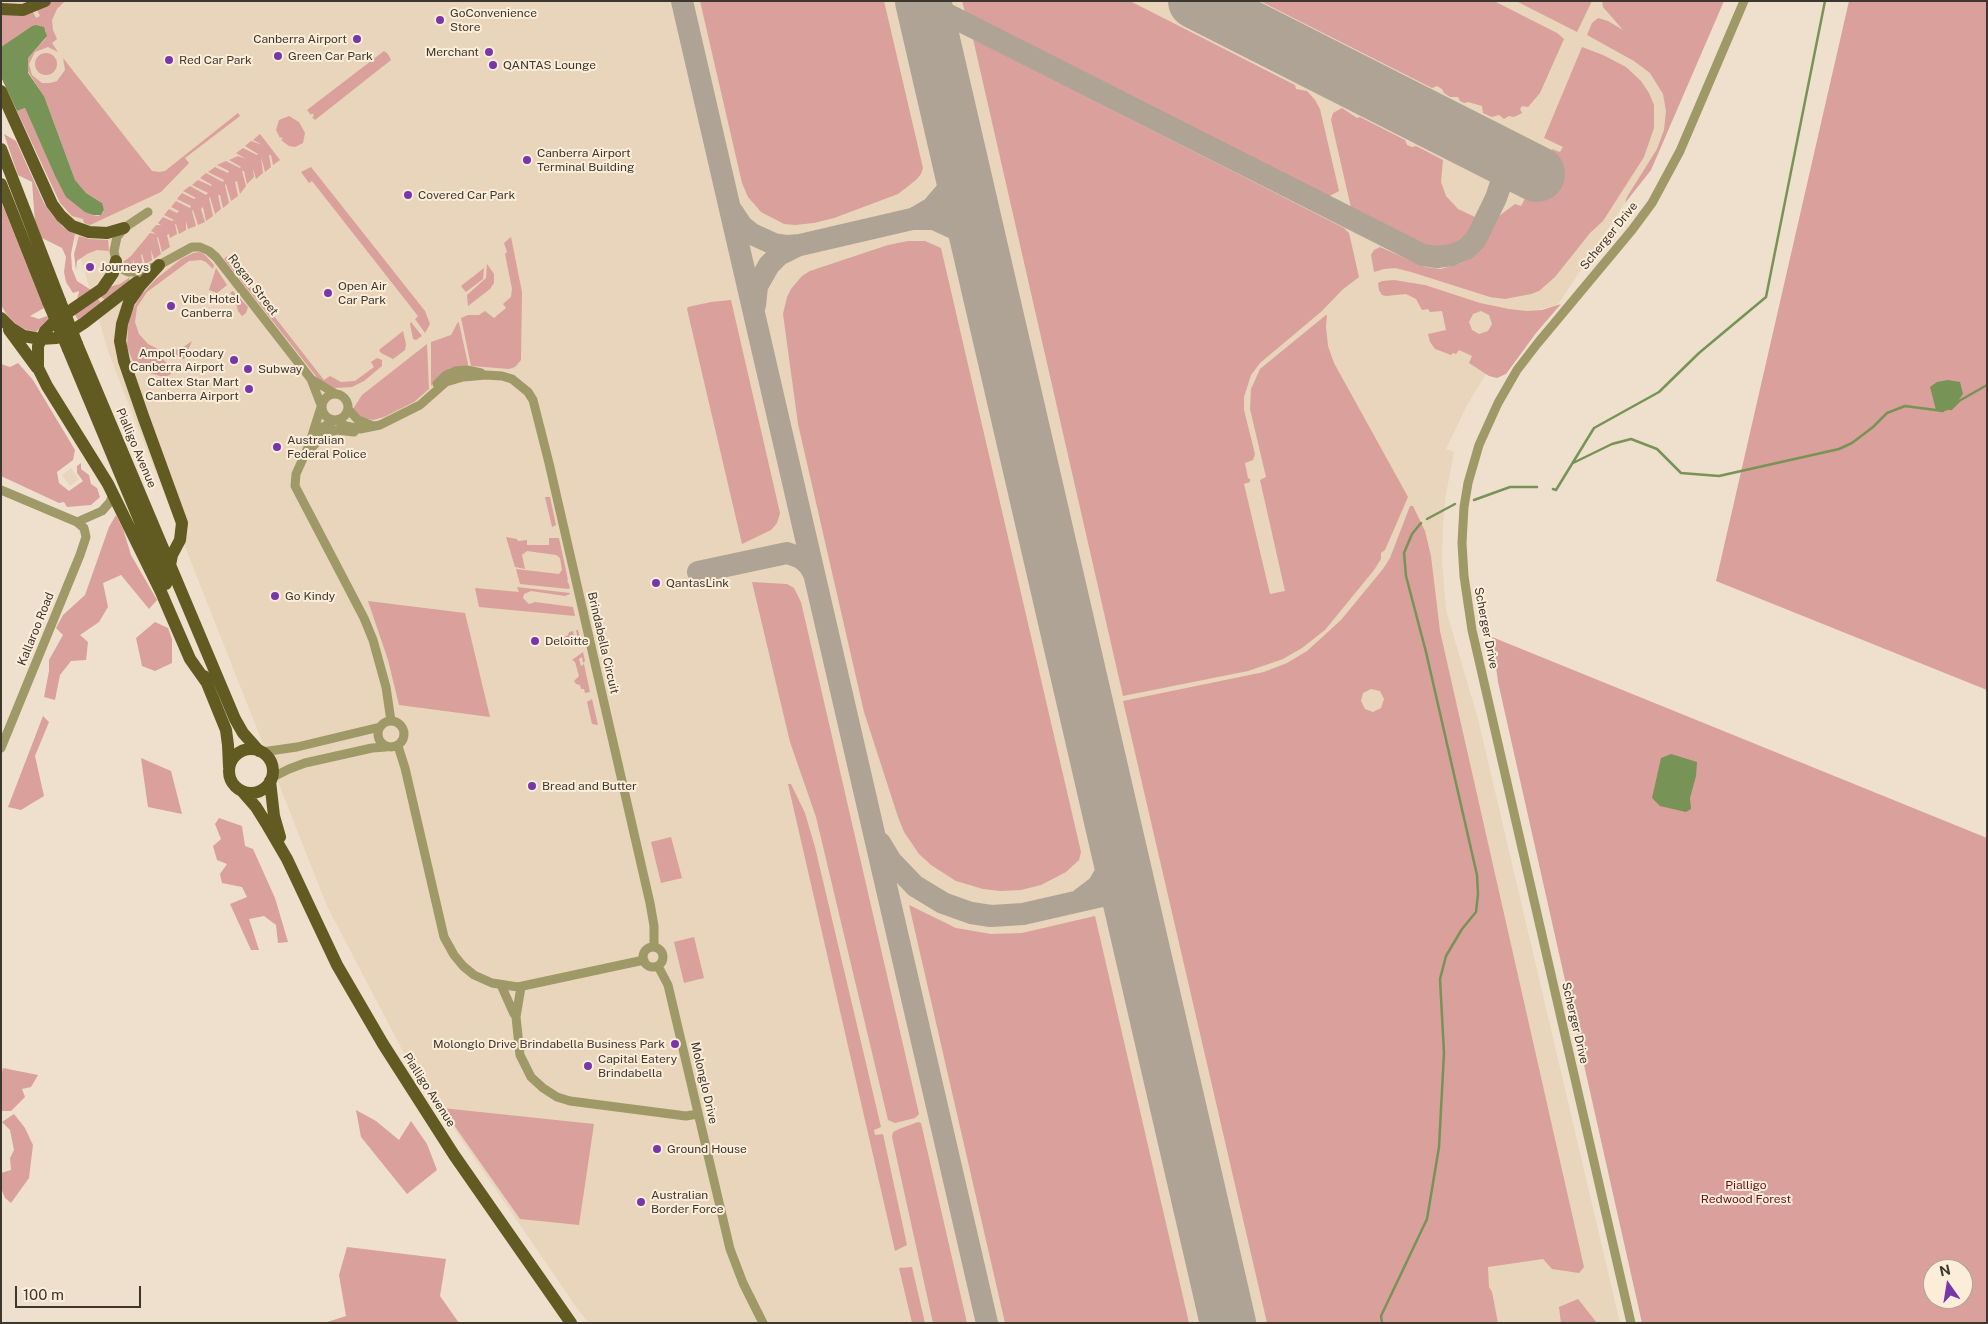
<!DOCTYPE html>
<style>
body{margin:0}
#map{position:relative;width:1988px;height:1324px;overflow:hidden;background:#eee0cc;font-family:"Public Sans",sans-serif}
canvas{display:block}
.frame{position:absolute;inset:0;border:2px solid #3c372f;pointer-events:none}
.north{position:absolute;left:1923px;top:1259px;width:50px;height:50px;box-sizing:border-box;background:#fcedd9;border:1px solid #afa495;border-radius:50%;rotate:347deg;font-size:14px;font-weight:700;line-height:20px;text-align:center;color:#3c372f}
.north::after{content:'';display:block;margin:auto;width:18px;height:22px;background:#7737ab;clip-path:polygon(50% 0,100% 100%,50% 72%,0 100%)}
.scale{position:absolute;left:15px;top:1286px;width:126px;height:22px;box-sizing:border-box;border:2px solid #3c372f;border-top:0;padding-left:6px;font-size:15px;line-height:18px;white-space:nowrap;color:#3c372f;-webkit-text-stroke:4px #fcedd9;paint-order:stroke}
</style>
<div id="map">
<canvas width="1988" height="1324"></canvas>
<div class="frame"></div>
<div class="north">N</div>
<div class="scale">100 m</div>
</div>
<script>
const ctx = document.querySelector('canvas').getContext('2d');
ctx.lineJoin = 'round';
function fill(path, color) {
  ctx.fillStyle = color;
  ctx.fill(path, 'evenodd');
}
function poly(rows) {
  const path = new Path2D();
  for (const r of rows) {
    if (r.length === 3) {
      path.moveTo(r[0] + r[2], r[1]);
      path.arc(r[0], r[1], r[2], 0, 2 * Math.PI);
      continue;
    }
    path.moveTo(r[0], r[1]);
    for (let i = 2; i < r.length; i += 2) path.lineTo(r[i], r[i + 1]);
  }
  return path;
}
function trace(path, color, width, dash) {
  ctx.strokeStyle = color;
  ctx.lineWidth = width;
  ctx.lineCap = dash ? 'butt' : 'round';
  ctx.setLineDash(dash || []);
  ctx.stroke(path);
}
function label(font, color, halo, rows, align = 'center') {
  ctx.font = font + ' "Public Sans",sans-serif';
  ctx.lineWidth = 4;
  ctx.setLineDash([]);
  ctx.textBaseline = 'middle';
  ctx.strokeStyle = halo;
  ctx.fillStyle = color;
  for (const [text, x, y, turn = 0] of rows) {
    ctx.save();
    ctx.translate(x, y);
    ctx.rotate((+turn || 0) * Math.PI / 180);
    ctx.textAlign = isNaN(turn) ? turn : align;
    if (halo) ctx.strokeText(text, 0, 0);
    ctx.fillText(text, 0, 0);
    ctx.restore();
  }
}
fill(poly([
 [1,1,1724,1,1651,170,1625,203,1561,300,1557,305,1535,311,1493,363,1467,405,1446,449,1454,452,1446,494,1443,524,1442,560,1446,610,1478,719,1620,1323,589,1323,579,1311,409,1063,327,906,109,354,43,131,1,42],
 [71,468,79,479,70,486,62,475]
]), '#e8d5bb');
fill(poly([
 [53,1,65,1,57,9,52,20,53,30,57,39,52,43,58,52,48,47,35,52,29,64,32,75,42,83,50,83,57,81,65,70,63,58,152,171,159,172,165,171,238,113,240,116,185,158,189,163,161,192,90,225,84,223,83,219,72,216,60,203,17,111,25,108,58,182,69,199,92,215,98,216,103,213,104,210,101,202,86,193,75,180,44,96,27,70,28,58,46,38,46,31,41,26,32,26,1,47,1,14,33,12,36,18,40,16,37,10],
 [700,1,884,1,923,168,921,174,916,180,898,194,834,218,814,223,795,225,784,224,761,212,748,197,742,183],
 [962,1,1130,1,1295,85,1296,89,1307,91,1315,100,1320,109,1339,191,1326,198,1309,190,1090,79,1090,76,1087,74,1084,77,966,16],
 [1260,1,1494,1,1557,33,1564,39,1540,93,1528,107,1522,106,1520,109,1522,113,1514,117,1509,116,1504,119,1499,115,1492,117,1483,113,1482,106,1468,102,1464,103,1460,101,1458,97,1450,97,1444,93,1442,89,1437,86,1432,88],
 [1516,1,1592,1,1577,32],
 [1602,1,1724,1,1651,170,1625,203,1627,197,1657,149,1664,130,1666,111,1663,94,1650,73,1634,61,1587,35,1592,23,1598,18,1608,21,1623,30,1603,7],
 [1849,1,1987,1,1987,690,1716,581],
 [973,39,1344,228,1349,233,1359,277,1342,290,1322,311,1260,363,1251,375,1244,397,1244,410,1255,454,1253,460,1245,463,1248,478,1250,479,1250,482,1244,484,1270,594,1285,591,1260,480,1266,477,1250,409,1251,389,1260,369,1326,315,1327,315,1326,327,1328,346,1334,363,1408,497,1385,550,1381,553,1381,559,1374,570,1325,630,1302,648,1283,659,1248,671,1123,696],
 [1582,47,1603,55,1626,67,1641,81,1649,93,1654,105,1654,128,1644,157,1603,221,1590,233,1555,277,1539,291,1531,294,1505,299,1490,297,1411,272,1395,268,1384,269,1374,272,1371,255,1374,250,1380,247,1425,267,1441,269,1462,263,1475,255,1482,247,1499,216,1515,204,1521,206,1552,149,1560,152,1563,147,1544,138],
 [384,51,388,54,391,60,315,120,312,117,314,116,312,113,311,115,307,110],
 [46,64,11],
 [1342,108,1357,118,1360,117,1405,140,1407,145,1412,147,1416,146,1443,160,1441,182,1446,196,1458,209,1477,218,1474,228,1465,240,1448,250,1430,250,1352,212,1331,120,1333,113],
 [289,116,299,122,305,133,303,143,295,147,289,146,281,140,283,139,281,137,280,138,276,130,279,120],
 [4,134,16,141,44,203,53,216,63,227,75,234,71,254,72,269,77,281,91,290,70,306,69,304,77,299,79,292,79,291,73,293,66,282,64,272,66,257,62,248,42,238,35,222,32,182,18,175],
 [260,134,280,160,273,165,271,155,269,155,271,167,265,172,261,157,263,173,256,179,253,168,254,177,247,184,244,171,242,171,246,186,240,194,237,181,235,182,238,196,231,201,226,184,225,185,229,203,223,208,220,195,218,195,221,209,215,214,210,197,209,198,213,216,206,221,203,207,201,209,205,222,198,225,193,210,192,211,196,226,188,229,186,221,186,230,179,234,176,224,175,224,177,234,170,238,169,234,167,235,170,247,162,252,158,237,157,238,161,254,154,259,151,250,152,260,151,261,145,264,142,254,141,255,143,265,135,267,133,259,133,267,125,265,123,262,131,256,150,233,156,234,151,231,156,225,161,225,158,223,163,217,172,221,174,220,164,215,169,209,177,213,179,211,171,207,176,201,190,208,191,206,177,199,182,193,194,199,196,198,183,191,190,186,206,195,208,193,192,185,198,180,211,186,212,185,200,178,206,173,223,182,224,180,208,172,215,167,228,173,229,171,217,165,226,161,240,168,241,167,229,160,238,156,246,159,236,153,243,148,257,155,258,154,245,146,251,141,263,145,253,140],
 [311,167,425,311,430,324,425,333,415,319,418,316,312,181,309,183,301,172],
 [1,201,44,308,30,316,39,319,47,316,49,319,36,332,27,330,17,325,7,315,1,305],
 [79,236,89,239,108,240,109,251,97,250,87,254,77,261,76,270,74,254],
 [511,237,522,292,521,360,515,367,509,369,471,366,461,318,468,315,479,315,485,311,494,318,506,308,503,304,511,297,512,289,505,254,507,252,504,243],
 [908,241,925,241,941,248,1081,852,1079,860,1066,872,1041,885,1021,890,1000,891,983,889,956,881,931,865,919,854,904,832,898,817,864,712,798,424,783,314,787,297,791,289,802,276,810,271,888,245],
 [200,252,205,255,214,265,213,269,206,262,201,260,189,261,147,292,137,307,135,322,139,334,148,344,158,349,161,357,173,370,170,375,164,377,145,372,134,364,127,347,128,326,131,313,141,295,156,279,181,259,193,253],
 [227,256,324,380,330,376,341,382,355,381,374,367,371,362,377,358,382,360,382,366,364,381,352,387,335,388,319,380,224,259],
 [487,264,494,274,494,283,490,289,468,306,467,295,486,278],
 [216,268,227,285,217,293,209,290],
 [484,268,483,279,466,292,461,286],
 [130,277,129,281,105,300,101,297,100,295,109,287,120,284],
 [1394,280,1425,285,1480,303,1509,309,1527,311,1542,310,1561,304,1536,333,1506,374,1497,378,1489,376,1469,363,1472,356,1459,350,1456,354,1453,353,1451,355,1435,349,1430,342,1428,334,1446,330,1442,311,1430,312,1428,309,1422,310,1416,299,1406,294,1386,296,1382,295,1379,290,1378,283,1382,281],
 [1481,311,1489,315,1492,324,1488,331,1479,334,1472,330,1469,322,1473,314],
 [233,291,248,307,246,313,242,316,238,311,235,299,230,293],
 [98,299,101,303,78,320,74,313],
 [731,300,780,513,777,523,771,530,742,544,687,309,688,307,711,302],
 [411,322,422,336,416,340,413,339,410,324],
 [458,322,459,323,468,364,467,366,450,368,436,380,431,386,431,342,451,335],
 [403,331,406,344,405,350,393,359,381,353,379,350],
 [192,341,184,359,181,359,170,351,182,348],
 [427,344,429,389,414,402,384,417,373,420,362,418,353,409,362,395],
 [18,363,33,380,75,450,73,460,57,472,59,483,69,491,83,481,77,473,77,466,81,463,81,469,89,475,91,484,97,488,100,497,91,505,67,507,64,502,59,503,1,476,1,364,10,367],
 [545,497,550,497,556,525,552,527],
 [1410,506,1413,506,1425,531,1431,556,1440,631,1584,1267,1579,1273,1552,1269,1543,1259,1488,1267,1489,1287,1492,1292,1498,1323,1267,1323,1123,701,1264,672,1287,663,1307,651,1341,620,1383,569,1390,558],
 [1371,689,1380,691,1384,699,1381,708,1373,712,1365,709,1361,701,1363,693],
 [116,515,123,529,131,555,157,600,149,609,121,575,103,583,108,607,99,622,80,635,88,642,86,660,71,661,60,675,55,700,44,697,49,671,49,660,63,635,56,628,63,615,85,595,109,527],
 [506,537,517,539,518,541,527,540,527,545,549,545,549,538,559,538,568,580,567,580,570,587,569,589,520,584,516,569,559,574,562,570,560,558,556,555,527,551,522,555,525,569,515,567],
 [752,582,787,584,794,588,801,602,919,1114,915,1118,895,1123,888,1120,816,817,790,742],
 [517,587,570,593,570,594,565,596,531,591,524,594,523,598,529,604,535,602,573,607,575,616,479,607,475,588,519,592],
 [368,601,465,613,490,717,399,705,388,660],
 [155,622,168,628,172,639,172,663,155,671,142,666,136,638],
 [576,630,578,630,581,641,571,647,570,642,564,640,564,637,568,635,569,632,573,631,575,641,578,639],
 [1492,637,1987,838,1987,1323,1642,1323,1498,682],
 [1933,1269,1963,1269,1963,1299,1933,1299],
 [583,652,585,661,583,663,582,657,579,659,581,666,584,664,590,692,585,693,584,689,581,689,580,685,576,684,574,681,579,676,575,662,572,660],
 [592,699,598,725,592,724,587,702],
 [43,716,49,722,35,756,44,796,21,810,8,807],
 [141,758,171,771,182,814,148,807],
 [788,784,791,784,805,813,815,847,881,1127,874,1130,875,1135,883,1134,907,1245,895,1251],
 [219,818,242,826,245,846,253,849,275,898,288,942,278,943,276,925,264,916,249,919,259,950,251,950,230,904,247,897,242,887,222,883,220,874,227,864,217,860,213,846,221,839,215,824],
 [671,837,682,878,661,883,651,842],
 [909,905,956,928,991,934,1022,933,1095,916,1189,1323,1005,1323],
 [694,937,704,978,684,983,674,942],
 [3,1068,38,1075,31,1087,22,1089,25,1097,11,1111,2,1111,1,1076],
 [442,1108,594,1124,579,1225,520,1219],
 [356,1110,376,1121,399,1140,411,1121,427,1144,437,1170,407,1194,361,1137],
 [14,1114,25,1128,33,1145,29,1178,11,1203,5,1198,1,1188,1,1173,11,1170,10,1158,14,1150,10,1130,2,1122],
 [918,1122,921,1123,967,1323,933,1323,892,1137,893,1132,899,1129],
 [347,1247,446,1259,440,1296,459,1323,324,1323,346,1316,339,1275],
 [912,1267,925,1323,912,1323,899,1268],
 [1578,1299,1597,1323,1561,1323,1559,1307]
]), '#daa09b');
fill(poly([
 [36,25,44,27,47,36,28,58,28,73,44,96,75,180,86,193,102,203,104,210,101,215,93,215,85,212,66,197,56,178,25,108,17,111,1,77,1,47,32,26],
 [1948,380,1960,382,1963,394,1952,409,1941,412,1936,410,1930,387,1937,382],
 [1671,754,1697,762,1696,776,1690,798,1691,809,1686,812,1660,806,1652,798,1661,758]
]), '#779356');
trace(poly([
 [1951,409,1959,401,1987,385],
 [1573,463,1612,444,1631,439,1657,449,1681,473,1719,476,1839,449,1852,443,1873,427,1887,413,1905,406,1943,411],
 [1553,489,1556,490,1594,428,1659,392,1699,353,1766,297,1825,1],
 [1474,500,1510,487,1537,487],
 [1427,519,1455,504],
 [1382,1323,1381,1316,1427,1219,1439,1147,1444,1053,1440,979,1446,956,1462,929,1476,912,1478,894,1477,875,1426,652,1406,576,1404,553,1412,534,1421,523]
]), '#779356', 2.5);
trace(poly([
 [682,1,987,1323],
 [914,1,922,13,929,29],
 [921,1,1423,255,1437,257,1452,255,1466,249,1476,239,1496,198,1503,177,1499,165,1489,150],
 [732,211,742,226,752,234,774,244,787,246,800,245,912,219,934,219,962,232,975,245,982,256],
 [913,219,932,208,950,187,957,166,956,146],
 [755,305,757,286,769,265,779,255,799,245],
 [698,572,787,553,801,558,809,565,814,574],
 [880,843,891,861,915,886,943,903,971,913,991,916,1023,914,1128,890],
 [1081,899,1098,886,1110,866,1115,847,1115,832]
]), '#aea394', 22);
trace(poly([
 [923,1,1228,1323],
 [1196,1,1537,174]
]), '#aea394', 56);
trace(poly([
 [148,212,124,228,117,237,114,251,116,261,120,268,128,272,140,272,159,265,192,247,200,247,209,251,216,257,311,379,321,405],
 [311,379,336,394],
 [437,384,446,375,455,371,467,370,481,373],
 [335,407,13],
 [321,407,309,445,296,474,295,486,364,618,373,640,386,687,391,721],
 [348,409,358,420,373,426],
 [336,420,346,426,360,429,380,425,420,405,446,382,463,377,486,375,502,376,512,379,528,392,533,400,549,463,650,903,654,926,654,947],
 [314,438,323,427,334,421],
 [309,450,323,436,330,432,337,430,354,432],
 [1,490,77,522,84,528,86,537,80,555,1,748],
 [77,522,102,511,110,502,113,494],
 [391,734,13],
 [398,746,405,768,444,937,454,955,463,966,474,975,492,983,518,987,644,960],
 [262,752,297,747,380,727],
 [271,778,289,769,305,763,372,748,386,747],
 [653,957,10],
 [658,966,668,985,730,1249,743,1283,763,1323],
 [501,985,514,1014],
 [521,987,516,1017,520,1055,531,1077,543,1088,557,1097,570,1101,686,1116,698,1114],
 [1631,1323,1472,630,1464,576,1462,543,1464,507,1468,483,1479,445,1498,403,1517,370,1537,344,1632,230,1652,203,1680,151,1744,1]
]), '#9e9967', 9);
trace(poly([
 [1,9,23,10,45,1],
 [1,91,52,204,61,216,72,226,89,232,107,233,124,228],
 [1,149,60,301],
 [1,184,48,302],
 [116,261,113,273,102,289,54,322,45,331,38,346,38,368,47,386,108,484,161,592,190,659,207,683],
 [159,265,140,286,129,302,122,324,120,341,124,361,143,416,182,523,180,540,172,555,170,565],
 [1,318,11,328,24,336,40,339,56,338,67,334,84,323,137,282],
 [9,330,37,368],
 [77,344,235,719,243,733,259,751],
 [68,349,166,584],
 [204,676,226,730,228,745,229,767],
 [251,771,22],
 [270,781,274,816,280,837],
 [242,791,256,807,266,823,287,859,337,965,383,1044,454,1155,571,1323]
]), '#615a21', 12);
trace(poly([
 [60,301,77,344],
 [48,302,68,349]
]), '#615a21', 12);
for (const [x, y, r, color] of [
 [440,20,5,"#7737ab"],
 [357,39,5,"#7737ab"],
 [489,52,5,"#7737ab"],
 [278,56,5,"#7737ab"],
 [169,60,5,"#7737ab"],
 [493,65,5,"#7737ab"],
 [527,160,5,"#7737ab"],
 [408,195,5,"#7737ab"],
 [90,267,5,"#7737ab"],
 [328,293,5,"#7737ab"],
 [171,306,5,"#7737ab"],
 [234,360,5,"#7737ab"],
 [248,369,5,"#7737ab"],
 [249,389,5,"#7737ab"],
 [277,447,5,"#7737ab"],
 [656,583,5,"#7737ab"],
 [275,596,5,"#7737ab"],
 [535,641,5,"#7737ab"],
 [532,786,5,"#7737ab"],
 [675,1044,5,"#7737ab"],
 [588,1066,5,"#7737ab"],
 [657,1149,5,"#7737ab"],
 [641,1202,5,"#7737ab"]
]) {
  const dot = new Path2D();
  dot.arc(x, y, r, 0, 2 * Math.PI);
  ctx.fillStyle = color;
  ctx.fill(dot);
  trace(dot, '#fcedd9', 2);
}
label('12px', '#3c372f', '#fcedd9', [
 ["GoConvenience",450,13],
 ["Store",450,27],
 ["Canberra Airport",347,39,"right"],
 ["Merchant",479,52,"right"],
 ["Green Car Park",288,56],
 ["Red Car Park",179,60],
 ["QANTAS Lounge",503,65],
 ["Canberra Airport",537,153],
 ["Terminal Building",537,167],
 ["Covered Car Park",418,195],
 ["Journeys",100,267],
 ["Open Air",338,286],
 ["Car Park",338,300],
 ["Vibe Hotel",181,299],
 ["Canberra",181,313],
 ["Ampol Foodary",224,353,"right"],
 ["Canberra Airport",224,367,"right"],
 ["Subway",258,369],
 ["Caltex Star Mart",239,382,"right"],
 ["Canberra Airport",239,396,"right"],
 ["Australian",287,440],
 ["Federal Police",287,454],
 ["QantasLink",666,583],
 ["Go Kindy",285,596],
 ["Deloitte",545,641],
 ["Bread and Butter",542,786],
 ["Molonglo Drive Brindabella Business Park",665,1044,"right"],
 ["Capital Eatery",598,1059],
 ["Brindabella",598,1073],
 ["Ground House",667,1149],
 ["Australian",651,1195],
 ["Border Force",651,1209]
], 'left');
label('12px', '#3c372f', '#fcedd9', [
 ["Scherger Drive",1609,236,-51],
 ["Rogan Street",253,285,52],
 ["Pialligo Avenue",136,448,67],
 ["Scherger Drive",1486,628,79],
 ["Kallaroo Road",36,629,-68],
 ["Brindabella Circuit",603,643,77],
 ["Scherger Drive",1575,1023,77],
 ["Molonglo Drive",704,1083,77],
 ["Pialligo Avenue",429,1090,57]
]);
label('12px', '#680f14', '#fcedd9', [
 ["Pialligo",1746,1185],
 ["Redwood Forest",1746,1199]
]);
</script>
